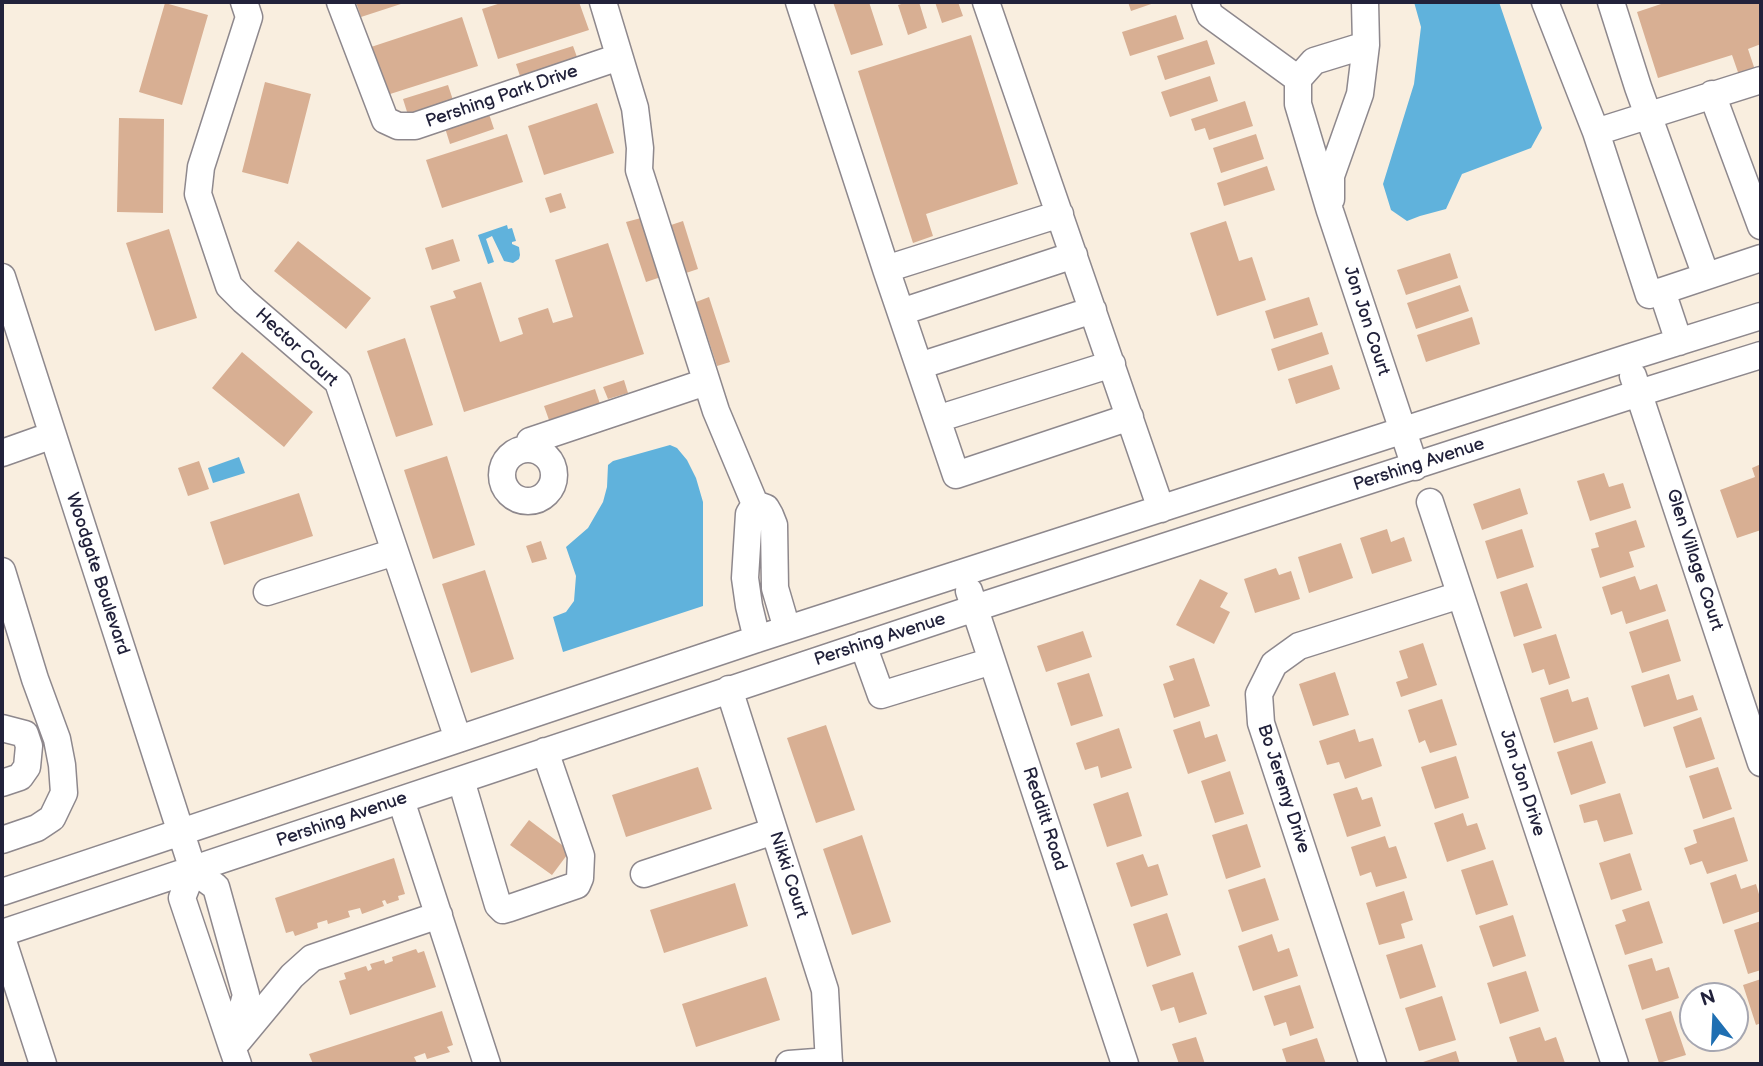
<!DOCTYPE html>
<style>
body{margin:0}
#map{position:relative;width:1763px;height:1066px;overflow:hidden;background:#f9eedf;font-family:"Balsamiq Sans",sans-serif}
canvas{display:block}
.frame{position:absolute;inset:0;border:4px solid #22223b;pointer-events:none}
.north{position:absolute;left:1679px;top:982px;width:70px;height:70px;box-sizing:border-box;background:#fff;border:2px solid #a7a7b1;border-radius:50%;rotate:342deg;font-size:19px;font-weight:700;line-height:28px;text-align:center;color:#22223b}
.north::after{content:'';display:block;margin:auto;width:24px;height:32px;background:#1f6fb2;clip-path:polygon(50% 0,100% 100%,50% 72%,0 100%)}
</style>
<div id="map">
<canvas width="1763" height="1066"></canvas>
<div class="frame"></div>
<div class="north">N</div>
</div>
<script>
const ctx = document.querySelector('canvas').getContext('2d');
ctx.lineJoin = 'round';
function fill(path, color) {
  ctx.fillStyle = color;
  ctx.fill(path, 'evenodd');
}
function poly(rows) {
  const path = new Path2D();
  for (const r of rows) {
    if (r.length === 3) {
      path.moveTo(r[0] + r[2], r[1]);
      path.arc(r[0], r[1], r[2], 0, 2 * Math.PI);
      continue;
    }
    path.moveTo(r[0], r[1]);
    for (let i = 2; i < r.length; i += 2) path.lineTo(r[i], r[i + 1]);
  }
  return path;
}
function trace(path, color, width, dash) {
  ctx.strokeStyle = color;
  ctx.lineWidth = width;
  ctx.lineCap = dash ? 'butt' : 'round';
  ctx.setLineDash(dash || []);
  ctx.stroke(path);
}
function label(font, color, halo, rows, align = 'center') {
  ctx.font = font + ' "Balsamiq Sans",sans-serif';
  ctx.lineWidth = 5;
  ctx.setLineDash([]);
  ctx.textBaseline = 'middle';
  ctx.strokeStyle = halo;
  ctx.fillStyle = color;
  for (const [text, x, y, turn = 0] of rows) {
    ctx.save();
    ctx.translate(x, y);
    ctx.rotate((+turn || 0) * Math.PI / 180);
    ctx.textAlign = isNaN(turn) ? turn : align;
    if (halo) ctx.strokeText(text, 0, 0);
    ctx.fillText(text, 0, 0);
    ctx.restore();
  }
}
fill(poly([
 [1414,2,1499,2,1542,128,1531,148,1462,174,1446,209,1420,216,1407,221,1391,210,1383,184,1414,84,1421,27],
 [507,225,508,229,512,228,516,241,512,242,512,244,519,247,520,255,519,259,513,263,504,261,492,236,486,239,494,262,488,264,478,235],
 [670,445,677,448,687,460,696,478,703,502,703,606,563,652,553,617,566,612,574,601,576,576,566,547,588,528,603,502,607,487,608,465,613,461],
 [239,457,245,473,213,483,208,468]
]), '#60b2dc');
fill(poly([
 [356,2,407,2,361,17],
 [504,2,579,2,589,30,498,59,482,9],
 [833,2,869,2,883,45,851,55],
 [908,2,919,2,927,28,908,35,898,5],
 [935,2,958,2,963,16,942,23],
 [1128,2,1157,2,1131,11],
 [1667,2,1761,2,1761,44,1748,49,1756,73,1740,78,1732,55,1658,78,1637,12],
 [165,3,208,15,182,105,139,92],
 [1176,15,1184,39,1130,56,1122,32],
 [462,17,478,66,387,95,371,47],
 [971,35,1018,184,926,214,933,236,913,243,858,71],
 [1207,40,1215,64,1165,80,1157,56],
 [573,46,577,57,520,76,516,64],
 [1210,76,1218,101,1170,117,1161,92],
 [265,82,311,94,288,184,242,172],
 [448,85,453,100,408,115,403,99],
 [1245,101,1253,126,1209,140,1205,128,1195,131,1191,119],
 [597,103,614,153,544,175,528,126],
 [489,114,494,129,450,144,445,128],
 [119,118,164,119,163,213,117,212],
 [507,134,523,182,442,208,426,160],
 [1256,134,1264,159,1221,173,1213,148],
 [1267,166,1275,190,1224,206,1217,183],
 [561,193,566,208,550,213,545,198],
 [641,218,661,277,646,282,626,222],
 [683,221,698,269,686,273,671,225],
 [1226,221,1239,261,1252,257,1266,300,1217,316,1190,233],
 [169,229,197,318,155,331,126,243],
 [453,239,460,261,432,270,425,248],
 [298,241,371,298,346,329,274,271],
 [608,243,644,354,464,412,430,306,456,298,453,291,481,282,500,342,523,334,518,318,548,308,553,323,573,317,555,260],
 [1450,253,1458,278,1406,295,1397,270],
 [1460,285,1469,311,1416,329,1407,303],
 [709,297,730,362,717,366,696,302],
 [1309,297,1318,325,1274,339,1265,311],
 [1472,317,1480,344,1426,362,1417,335],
 [1322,332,1329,354,1278,371,1271,349],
 [405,338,433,425,396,437,367,351],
 [242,352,313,412,284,447,212,388],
 [1332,365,1340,389,1296,404,1288,379],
 [624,380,628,393,608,399,603,387],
 [595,389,600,404,549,420,544,406],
 [447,456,475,545,433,559,404,470],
 [199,461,209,489,188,496,178,468],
 [1761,464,1761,530,1737,538,1720,490,1755,477,1752,468],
 [1604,473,1609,487,1623,483,1631,508,1590,521,1577,481],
 [1520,488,1528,514,1482,530,1473,504],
 [299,493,313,536,224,565,210,522],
 [1636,520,1645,547,1629,552,1634,567,1600,578,1591,549,1599,547,1595,533],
 [1387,529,1391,542,1404,537,1412,561,1372,574,1360,538],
 [1522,529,1534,567,1497,579,1485,541],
 [541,541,547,559,532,563,526,546],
 [1341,543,1353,578,1309,593,1298,557],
 [1276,568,1279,575,1291,571,1300,599,1255,613,1244,579],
 [485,570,514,659,471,673,442,584],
 [1635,576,1640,590,1657,584,1666,611,1626,624,1622,611,1611,615,1602,587],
 [1200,579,1228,593,1220,607,1230,612,1214,644,1176,625],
 [1527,583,1542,628,1514,637,1500,592],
 [1668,619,1681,661,1642,673,1629,632],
 [1083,631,1092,657,1046,672,1037,646],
 [1556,634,1570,678,1549,685,1544,669,1532,673,1523,644],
 [1423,643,1437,685,1401,697,1396,682,1408,678,1399,651],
 [1194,658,1210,706,1174,718,1163,684,1174,680,1169,666],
 [1335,672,1349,715,1313,726,1299,684],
 [1089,673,1103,716,1071,726,1057,683],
 [1669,674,1677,700,1693,695,1698,710,1644,727,1631,686],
 [1568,689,1572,702,1588,697,1598,729,1554,743,1540,698],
 [1442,699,1457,745,1430,753,1425,740,1419,743,1408,710],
 [1701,717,1715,759,1686,768,1673,727],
 [1200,721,1205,738,1217,734,1226,761,1188,774,1173,730],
 [826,725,855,810,816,823,787,738],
 [1119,728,1132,768,1101,778,1098,766,1085,770,1076,743],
 [1355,729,1359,742,1373,738,1382,766,1345,779,1339,762,1327,765,1319,741],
 [1592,741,1606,783,1571,795,1557,752],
 [1456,756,1469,798,1435,809,1421,767],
 [698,767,712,809,626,837,612,795],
 [1718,767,1732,809,1703,819,1689,776],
 [1230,771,1244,814,1215,823,1201,781],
 [1357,787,1362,800,1372,797,1381,826,1347,837,1333,794],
 [1128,792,1142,836,1107,847,1093,804],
 [1620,793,1633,834,1604,842,1597,820,1584,823,1579,805],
 [1463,813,1467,826,1477,823,1486,849,1447,862,1434,823],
 [1734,817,1748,861,1707,874,1702,861,1690,865,1684,848,1697,843,1693,830],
 [529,820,570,851,552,875,510,845],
 [1247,824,1261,867,1226,879,1212,835],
 [862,835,891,922,852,935,823,849],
 [1385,836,1389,848,1396,846,1407,878,1376,887,1371,872,1360,876,1351,847],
 [1630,853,1642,890,1611,900,1599,863],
 [1143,854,1148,867,1158,864,1168,895,1131,907,1116,863],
 [394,858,405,894,398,896,399,900,387,904,385,900,382,901,384,906,362,914,360,908,348,911,350,917,328,924,327,920,317,923,318,928,295,936,293,931,286,933,275,898],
 [1493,860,1508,905,1476,915,1461,870],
 [1736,874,1741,889,1756,884,1761,901,1761,911,1723,924,1710,883],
 [1265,878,1279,920,1242,932,1228,890],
 [735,883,748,926,664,953,650,910],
 [1404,891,1413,920,1401,924,1405,938,1379,945,1366,903],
 [1649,901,1663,943,1625,955,1615,925,1626,921,1622,910],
 [1167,913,1181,955,1147,967,1133,924],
 [1513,915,1526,956,1493,967,1479,926],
 [1761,921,1761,970,1748,974,1734,930],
 [1272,934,1278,952,1289,948,1298,976,1253,991,1238,946],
 [1422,944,1436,987,1400,999,1386,955],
 [416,949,418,953,424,951,436,987,350,1015,339,981,346,979,344,973,366,966,368,971,372,969,370,964,384,960,385,964,393,961,392,957],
 [1652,958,1656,971,1669,967,1679,998,1642,1010,1628,965],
 [1526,971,1539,1011,1500,1024,1487,983],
 [1193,972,1207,1014,1179,1023,1174,1007,1161,1011,1152,985],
 [766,977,780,1020,696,1047,682,1004],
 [1761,979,1761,1023,1756,1025,1743,985],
 [1300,985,1314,1028,1290,1036,1286,1022,1274,1026,1264,996],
 [1442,996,1456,1040,1419,1051,1405,1008],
 [442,1011,453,1045,447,1047,450,1052,427,1059,425,1053,414,1057,417,1063,412,1064,313,1064,309,1054],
 [1671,1011,1686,1055,1659,1063,1645,1019],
 [1540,1027,1545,1041,1556,1037,1565,1063,1529,1064,1528,1062,1518,1064,1509,1037],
 [1196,1037,1205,1064,1179,1064,1172,1044],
 [1317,1038,1326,1064,1287,1064,1282,1049],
 [1456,1051,1460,1064,1417,1064]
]), '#d8af93');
const minor = poly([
 [244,2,249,17,201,167,198,194,229,286,244,301,338,382,458,739],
 [340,2,385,120,398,126,415,126,619,57],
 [603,2,635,108,640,148,639,170,716,411,755,504,766,508,770,515,774,525,775,588,787,629],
 [799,2,886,269,1060,214],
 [986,2,1161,509],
 [1205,2,1210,15,1298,79],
 [1545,2,1596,132,1649,295,1662,291],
 [1611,2,1638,87,1706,276],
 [1366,45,1314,61,1298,79,1298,104,1330,211,1415,467],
 [1712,94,1761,226],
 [1596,132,1761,80],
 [1331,199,1331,176,1360,94,1366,45,1365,2],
 [886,269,956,475,1130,417],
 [2,277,193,870],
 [901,312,1074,255],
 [1679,342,1662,291,1761,258],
 [919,366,1093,310],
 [1633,376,1761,763],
 [937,419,1112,364],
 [528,475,26],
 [533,449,530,441,706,382],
 [2,453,53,435],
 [1430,502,1615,1064],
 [755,504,749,514,745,578,749,606,757,639],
 [2,571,35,679,57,739,62,765,64,793,52,818,37,828,2,840],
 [969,591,1125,1064],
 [267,592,395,552],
 [863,645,881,695,992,661],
 [729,689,825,990,829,1064],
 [2,728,25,734,29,746,27,767,20,777,2,783],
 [461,780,498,905,503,910,510,908,577,885,580,878,581,856,545,751],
 [401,800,487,1064],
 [644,874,774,831],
 [2,892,757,639,1627,358,1761,316],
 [2,933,975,608,1639,393,1761,355],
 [2,938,43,1064],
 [238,1041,292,976,312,958,439,915],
 [232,1047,246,995,216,887,193,870,182,898,220,1011,232,1047,238,1064],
 [789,1064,829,1061],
 [1373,1064,1261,723,1259,694,1274,664,1299,646,1460,595]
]);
trace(minor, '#8e888d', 29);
trace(minor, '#fff', 26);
label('18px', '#22223b', '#fff', [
 ["Pershing Park Drive",502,97,-19],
 ["Jon Jon Court",1366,321,72],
 ["Hector Court",296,348,43],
 ["Pershing Avenue",1419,465,-18],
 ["Glen Village Court",1694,560,72],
 ["Woodgate Boulevard",97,574,72],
 ["Pershing Avenue",880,640,-18],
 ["Jon Jon Drive",1522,783,72],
 ["Bo Jeremy Drive",1283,789,72],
 ["Redditt Road",1044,819,72],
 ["Pershing Avenue",342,820,-19],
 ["Nikki Court",788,875,72]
]);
</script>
